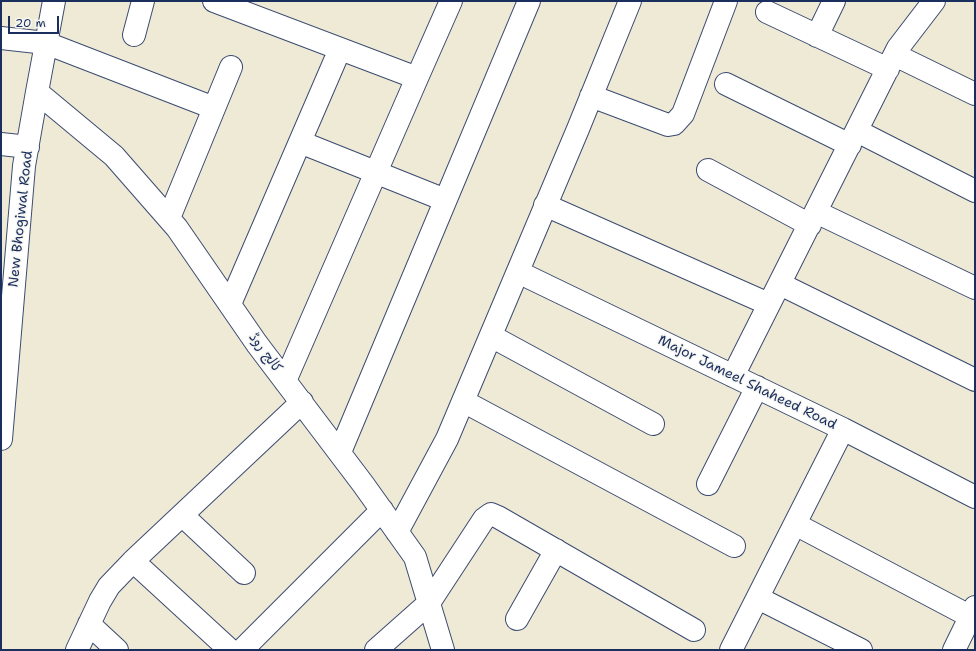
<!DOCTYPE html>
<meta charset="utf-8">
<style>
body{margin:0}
#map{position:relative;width:976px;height:651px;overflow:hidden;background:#efead6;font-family:"Shantell Sans",sans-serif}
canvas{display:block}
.frame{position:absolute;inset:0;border:2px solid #1b2f5e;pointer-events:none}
.scale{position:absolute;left:8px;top:16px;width:51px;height:18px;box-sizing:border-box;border:2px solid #1b2f5e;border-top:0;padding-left:5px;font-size:12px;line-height:14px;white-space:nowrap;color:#1b2f5e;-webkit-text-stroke:3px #f6f6f2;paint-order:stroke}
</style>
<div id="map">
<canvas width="976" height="651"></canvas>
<div class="frame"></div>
<div class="scale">20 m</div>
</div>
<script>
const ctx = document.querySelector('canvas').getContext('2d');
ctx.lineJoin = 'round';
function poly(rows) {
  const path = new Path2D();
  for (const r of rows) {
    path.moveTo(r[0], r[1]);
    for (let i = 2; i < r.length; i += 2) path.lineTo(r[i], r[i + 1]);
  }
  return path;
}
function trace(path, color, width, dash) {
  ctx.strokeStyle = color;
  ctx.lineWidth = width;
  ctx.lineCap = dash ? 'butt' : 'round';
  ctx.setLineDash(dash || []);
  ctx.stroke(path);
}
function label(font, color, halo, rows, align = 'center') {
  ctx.font = font + ' "Shantell Sans","Playpen Sans Arabic",sans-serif';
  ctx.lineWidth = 3;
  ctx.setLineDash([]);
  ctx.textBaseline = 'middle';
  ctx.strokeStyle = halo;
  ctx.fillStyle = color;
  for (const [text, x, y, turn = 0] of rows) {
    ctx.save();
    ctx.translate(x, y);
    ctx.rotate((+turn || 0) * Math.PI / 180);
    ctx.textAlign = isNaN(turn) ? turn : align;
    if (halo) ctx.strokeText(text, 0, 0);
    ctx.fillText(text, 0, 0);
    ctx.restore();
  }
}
const minor = poly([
 [214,1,417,78],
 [767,12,888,69],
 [134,35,143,1],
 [817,36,834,1],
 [1,38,46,43,214,108],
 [895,55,975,94],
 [726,84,850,145],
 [37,92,114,156,177,228,257,344,363,484,415,557,443,650],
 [591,96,668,125,674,124,683,114,726,1],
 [857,131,975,191],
 [300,142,445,200],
 [1,144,28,147],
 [708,170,810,225],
 [545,205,764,302],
 [816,212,975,288],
 [169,218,231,67],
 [518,272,843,429,975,497],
 [780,284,975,380],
 [230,304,340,49],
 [491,336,653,424],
 [733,376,898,48,934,1],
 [285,381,417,78,451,1],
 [463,401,734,546],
 [1,439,24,166,37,92,54,1],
 [340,452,529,1],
 [708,484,757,387],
 [182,515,244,573],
 [795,524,975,619],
 [397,532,447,439,578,129,630,1],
 [133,561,230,650],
 [758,598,861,650],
 [517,619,556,550],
 [89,624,117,650],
 [77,650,100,601,109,586,133,561,302,402],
 [242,650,382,510],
 [376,650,429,603,484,519,491,514,498,517,694,630],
 [731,650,843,429],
 [954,650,975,607]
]);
trace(minor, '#3b4b70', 24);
trace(minor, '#fff', 22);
label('14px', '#1b2f5e', '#f6f6f2', [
 ["New Bhogiwal Road",21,219,-84],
 ["کالج روڈ",265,353,54],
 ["Major Jameel Shaheed Road",747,383,26]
]);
</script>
